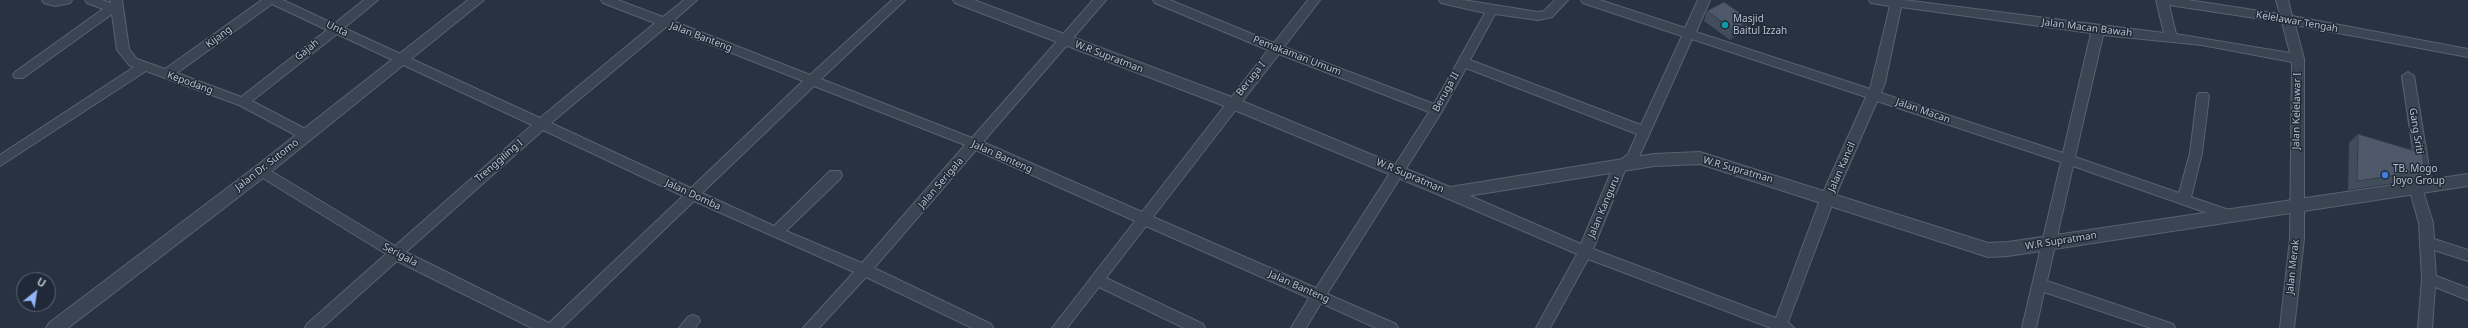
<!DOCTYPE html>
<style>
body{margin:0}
#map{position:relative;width:2468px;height:328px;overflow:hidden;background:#273242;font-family:"Noto Sans",sans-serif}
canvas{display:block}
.north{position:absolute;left:16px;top:272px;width:40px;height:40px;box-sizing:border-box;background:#202937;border:1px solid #5d6573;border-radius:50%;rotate:30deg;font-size:11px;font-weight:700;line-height:16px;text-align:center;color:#b8bfcc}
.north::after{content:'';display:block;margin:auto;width:14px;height:18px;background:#92b6f7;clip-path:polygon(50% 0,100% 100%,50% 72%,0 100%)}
</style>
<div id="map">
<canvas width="2468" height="328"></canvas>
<div class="north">U</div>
</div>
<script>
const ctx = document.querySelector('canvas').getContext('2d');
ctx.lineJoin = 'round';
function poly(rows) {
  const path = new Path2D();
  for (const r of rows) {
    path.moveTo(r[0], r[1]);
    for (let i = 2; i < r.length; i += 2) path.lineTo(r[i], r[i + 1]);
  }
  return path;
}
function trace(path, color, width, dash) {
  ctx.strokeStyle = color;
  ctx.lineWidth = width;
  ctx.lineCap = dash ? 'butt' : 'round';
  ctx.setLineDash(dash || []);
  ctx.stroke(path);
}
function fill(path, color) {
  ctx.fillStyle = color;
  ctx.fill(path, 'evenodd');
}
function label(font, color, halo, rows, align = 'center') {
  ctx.font = font + ' "Noto Sans",sans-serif';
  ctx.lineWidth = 3;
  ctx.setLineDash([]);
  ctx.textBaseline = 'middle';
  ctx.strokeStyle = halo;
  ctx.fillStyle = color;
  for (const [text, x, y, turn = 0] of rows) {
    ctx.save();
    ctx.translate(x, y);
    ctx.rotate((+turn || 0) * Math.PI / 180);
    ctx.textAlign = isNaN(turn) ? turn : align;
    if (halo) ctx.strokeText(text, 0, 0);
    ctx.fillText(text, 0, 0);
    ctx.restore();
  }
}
const minor = poly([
 [42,0,72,0,70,3,55,6,44,3,42,0],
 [85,0,102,0,111,3,110,0,122,0,129,49,137,59,165,69,262,0,283,0,334,24,364,0,378,0,344,28,540,118,655,23,603,3,601,0,618,0,663,17,684,0,697,0,673,21,810,75,892,0,905,0,821,79,972,138,1093,0,1106,0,983,142,1142,212,1268,50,1155,3,1153,0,1170,0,1274,43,1308,0,1320,0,1284,47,1434,104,1485,13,1441,3,1439,0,1463,0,1538,12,1544,11,1555,0,1568,0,1552,17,1538,20,1495,14,1470,60,1641,125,1682,36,1583,3,1581,0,1600,0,1685,28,1698,0,1710,0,1696,32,1870,89,1890,6,1871,3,1869,0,1904,0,2164,33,2156,0,2188,0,2280,14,2276,0,2288,0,2292,16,2468,49,2468,57,2295,25,2304,59,2304,239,2294,328,2280,328,2290,239,2292,62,2202,45,2103,35,2075,157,2179,193,2190,153,2197,96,2199,93,2207,93,2209,96,2202,153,2191,197,2235,212,2237,216,2235,220,2230,221,2073,166,2047,281,2173,324,2175,328,2151,328,2044,292,2036,328,2022,328,2061,162,1877,101,1835,197,1788,322,1794,328,1771,328,1588,259,1550,328,1536,328,1577,254,1444,197,1442,193,1444,189,1454,189,1581,244,1614,165,1628,154,1637,134,1466,68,1441,113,1327,294,1396,324,1398,328,1376,328,1321,303,1306,328,1291,328,1309,298,1146,226,1106,278,1203,324,1205,328,1184,328,1099,287,1067,328,1052,328,1135,221,976,150,874,268,991,324,993,328,972,328,866,277,819,328,803,328,854,272,694,201,562,328,532,328,397,261,322,328,305,328,307,324,386,254,256,174,254,171,256,168,266,168,395,246,532,125,337,34,252,101,311,132,312,135,311,138,301,138,239,105,146,71,0,166,0,155,134,67,129,65,117,50,112,14,23,78,15,78,13,75,15,72,103,9,87,3,85,0],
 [272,4,327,30,241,97,177,73,272,4],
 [2169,5,2282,22,2290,53,2176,34,2169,5],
 [1901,7,2091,33,2063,153,1881,93,1885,83,1901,7],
 [666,27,803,81,691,188,551,123,666,27],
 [1692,39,1866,97,1821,197,1776,318,1593,249,1626,168,1639,157,1692,39],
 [1279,54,1429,112,1316,288,1153,217,1279,54],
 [814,86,965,145,862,263,786,231,840,179,842,175,840,171,830,171,774,226,702,193,814,86],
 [543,130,683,196,549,323,406,252,543,130],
 [2408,72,2414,76,2432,186,2430,190,2423,191,2433,223,2434,239,2468,250,2468,261,2434,250,2436,276,2468,288,2468,300,2435,287,2432,328,2418,328,2422,279,2419,223,2409,188,2411,184,2418,184,2402,76,2408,72],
 [693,315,698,317,700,321,695,328,679,328,688,317,693,315]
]);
const tertiary = poly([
 [468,0,484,0,267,175,68,328,46,328,49,323,255,167,468,0],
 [953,0,974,0,1237,99,1450,187,1654,154,1700,152,1988,243,2008,242,2468,174,2468,186,2008,256,1988,257,1700,164,1654,166,1449,199,1227,107,955,3,953,0]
]);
trace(minor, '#59626f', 2);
trace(tertiary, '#59626f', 2);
fill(minor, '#3b4452');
fill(tertiary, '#3b4452');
fill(poly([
 [1707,11,1750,20,1746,30,1730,40,1704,21],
 [2358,134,2425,171,2416,180,2348,190,2349,143]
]), '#424d5c');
fill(poly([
 [1750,20,1746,30,1730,40,1733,30]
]), '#363e4b');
const building = poly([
 [1724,2,1750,20,1733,30,1707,11,1724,2],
 [2358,134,2422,153,2425,171,2357,181,2358,134]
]);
fill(building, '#4d596b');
trace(building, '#363e4b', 1);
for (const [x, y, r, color] of [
 [1725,25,4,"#0f9aa8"],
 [2385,175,4,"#3f7fe0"]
]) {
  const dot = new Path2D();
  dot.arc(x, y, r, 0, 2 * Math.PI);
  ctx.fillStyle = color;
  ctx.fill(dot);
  trace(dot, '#202937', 1.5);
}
label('10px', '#b8bfcc', '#202937', [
 ["Masjid",1733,19],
 ["Baitul Izzah",1733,31],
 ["TB. Mogo",2393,169],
 ["Joyo Group",2393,181]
], 'left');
label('10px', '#b8bfcc', '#202937', [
 ["Kelelawar Tengah",2297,22,10],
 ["Jalan Macan Bawah",2087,28,7],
 ["Unta",337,29,25],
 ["Kijang",219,37,-36],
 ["Jalan Banteng",701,37,21],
 ["Gajah",307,50,-39],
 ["Pemakaman Umum",1297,56,21],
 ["W.R Supratman",1109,57,21],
 ["Beruga I",1251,79,-52],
 ["Kepodang",190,83,20],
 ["Beruga II",1446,92,-61],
 ["Jalan Macan",1923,111,19],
 ["Jalan Kelelawar I",2297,111,-89],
 ["Gang Sriti",2416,131,81],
 ["Jalan Banteng",1002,157,24],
 ["Trenggiling I",499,161,-41],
 ["Jalan Dr. Sutomo",267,165,-38],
 ["Jalan Kancil",1842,167,-66],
 ["W.R Supratman",1738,170,16],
 ["W.R Supratman",1410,176,23],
 ["Jalan Serigala",941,183,-49],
 ["Jalan Domba",693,195,25],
 ["Jalan Kanguru",1604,207,-67],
 ["W.R Supratman",2061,241,-9],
 ["Serigala",400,255,28],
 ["Jalan Merak",2293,267,-84],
 ["Jalan Banteng",1299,287,24]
]);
</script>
